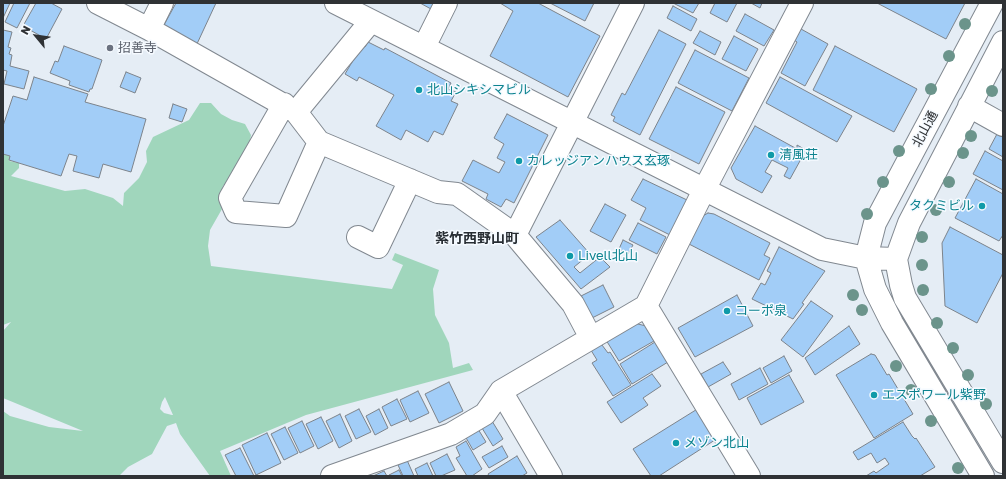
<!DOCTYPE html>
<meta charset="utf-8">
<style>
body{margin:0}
#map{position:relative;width:1006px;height:479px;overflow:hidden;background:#e5edf5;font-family:"Golos Text",sans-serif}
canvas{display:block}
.frame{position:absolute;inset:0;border:4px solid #2f3235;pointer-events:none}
.north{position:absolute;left:16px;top:16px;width:40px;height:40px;-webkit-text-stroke:3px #f5faff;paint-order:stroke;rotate:299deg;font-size:11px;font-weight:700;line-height:16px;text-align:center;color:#2f3235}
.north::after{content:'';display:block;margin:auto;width:14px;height:18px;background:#2f3235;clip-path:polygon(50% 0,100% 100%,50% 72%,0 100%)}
</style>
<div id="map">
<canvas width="1006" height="479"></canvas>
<div class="frame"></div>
<div class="north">N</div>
</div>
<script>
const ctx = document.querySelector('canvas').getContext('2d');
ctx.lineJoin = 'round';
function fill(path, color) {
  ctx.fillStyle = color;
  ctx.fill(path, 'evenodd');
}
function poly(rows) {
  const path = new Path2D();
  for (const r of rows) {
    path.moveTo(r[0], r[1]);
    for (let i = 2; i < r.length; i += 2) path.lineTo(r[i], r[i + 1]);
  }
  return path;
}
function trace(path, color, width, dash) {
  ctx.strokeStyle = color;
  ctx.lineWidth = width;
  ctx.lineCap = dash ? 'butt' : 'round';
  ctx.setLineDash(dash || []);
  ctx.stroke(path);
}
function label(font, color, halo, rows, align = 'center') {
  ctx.font = font + ' "Golos Text","Noto Sans JP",sans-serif';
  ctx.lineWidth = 3;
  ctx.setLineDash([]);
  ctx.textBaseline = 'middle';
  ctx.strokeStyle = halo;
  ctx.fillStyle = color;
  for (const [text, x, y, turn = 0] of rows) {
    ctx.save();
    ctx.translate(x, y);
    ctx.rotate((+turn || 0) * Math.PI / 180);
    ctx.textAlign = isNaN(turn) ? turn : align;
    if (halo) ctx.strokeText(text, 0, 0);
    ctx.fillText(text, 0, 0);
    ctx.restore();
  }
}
fill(poly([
 [200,103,211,103,221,114,232,120,245,124,251,135,248,151,236,173,223,186,219,198,222,209,210,230,208,246,211,266,392,289,403,265,392,260,395,253,439,270,433,289,435,315,449,343,453,368,469,363,473,370,306,415,220,451,231,476,210,476,180,434,176,423,167,426,152,454,128,467,119,476,3,476,3,411,10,416,49,427,83,431,3,398,3,331,11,322,3,325,3,154,10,156,9,161,19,163,19,168,11,176,65,191,85,189,113,198,123,206,124,193,139,178,147,162,146,151,153,137,189,120],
 [165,397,173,415,172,415,164,413,160,409,162,402]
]), '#a0d6bc');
const building = poly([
 [3,3,10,3,3,18,3,3],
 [14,3,30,3,17,28,5,22,14,3],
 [36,3,51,3,62,9,46,39,23,26,36,3],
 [176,3,216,3,196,46,164,25,176,3],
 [420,3,434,3,431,9,420,3],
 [500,3,538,3,600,36,568,97,490,56,513,11,500,3],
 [550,3,594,3,585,21,550,3],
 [673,3,699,3,693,13,673,3],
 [715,3,737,3,727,22,710,13,715,3],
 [751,3,762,3,760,8,751,3],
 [877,3,965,3,946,39,877,3],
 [673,6,697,19,691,31,667,18,673,6],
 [745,14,774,30,764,46,736,31,745,14],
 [801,29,828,44,805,86,781,73,797,42,794,40,801,29],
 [3,30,12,32,8,47,11,48,9,54,12,55,10,66,29,71,24,89,4,84,7,71,3,70,3,30],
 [659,30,686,44,640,135,613,121,615,117,611,115,622,93,625,95,659,30],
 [700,31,721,42,715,55,693,43,700,31],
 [734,36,758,49,746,71,722,59,734,36],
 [368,42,384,50,385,48,451,83,448,89,456,92,451,101,458,104,443,135,434,131,428,142,406,130,401,140,376,126,394,95,359,77,357,81,345,74,358,52,363,46,365,47,368,42],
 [64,46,102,60,92,89,90,89,89,92,69,85,70,81,50,73,55,61,58,62,64,46],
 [835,46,917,89,894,132,813,90,835,46],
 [695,50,749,78,732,111,678,83,695,50],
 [126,72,141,78,135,93,120,87,126,72],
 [34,77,88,94,85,102,146,119,131,172,103,164,99,178,73,171,77,156,69,154,61,176,9,160,10,156,3,154,3,126,13,96,27,100,34,77],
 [780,77,852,116,837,142,766,103,780,77],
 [676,87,725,112,699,164,649,139,676,87],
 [173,104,187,109,182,122,169,118,173,104],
 [507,114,548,135,514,203,506,199,501,207,486,199,488,194,462,181,473,160,499,173,505,162,497,158,504,144,494,138,507,114],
 [755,126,797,149,797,145,806,150,790,179,784,176,788,168,772,160,765,172,772,176,762,193,736,179,731,168,755,126],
 [997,134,1003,137,1003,157,989,149,997,134],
 [985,151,1003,161,1003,190,973,174,985,151],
 [643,179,687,200,670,235,640,220,646,208,631,200,643,179],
 [976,179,1003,194,1003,235,999,241,955,218,976,179],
 [605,204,626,215,611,242,590,231,605,204],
 [708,213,714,214,770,243,764,255,770,258,759,280,687,243,701,217,708,213],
 [560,220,590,254,574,267,580,273,600,257,610,267,581,289,536,237,560,220],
 [638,223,666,237,657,254,629,240,638,223],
 [950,227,1003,255,1003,273,977,323,945,306,942,243,950,227],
 [623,240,633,245,628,254,619,249,623,240],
 [779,247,825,271,802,303,804,304,793,319,752,299,761,283,765,285,771,273,767,271,779,247],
 [603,285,614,307,588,320,577,298,603,285],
 [737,295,753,326,695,357,678,328,737,295],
 [811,301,833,316,803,357,781,340,811,301],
 [634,323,646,326,654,341,619,361,606,340,634,323],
 [849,326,860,344,815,375,805,358,849,326],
 [599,341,608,353,610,352,631,385,613,396,592,363,597,360,589,347,599,341],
 [655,342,668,362,632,384,620,364,655,342],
 [871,354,875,355,887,375,889,374,913,414,874,438,836,375,871,354],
 [784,356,792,371,771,383,763,368,784,356],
 [723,362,731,374,708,387,701,374,723,362],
 [760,368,768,384,739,400,731,384,760,368],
 [652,374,661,386,643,398,648,405,621,423,607,402,652,374],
 [789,375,804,402,761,425,747,398,789,375],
 [449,382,463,411,439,423,425,394,449,382],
 [418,391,429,413,410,422,400,400,418,391],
 [397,399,407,419,391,426,382,407,397,399],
 [699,408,718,438,659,476,651,476,633,449,699,408],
 [359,409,371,432,356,439,345,416,359,409],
 [379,409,388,428,375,435,366,416,379,409],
 [340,414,352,441,339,448,326,421,340,414],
 [321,417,333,441,318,449,306,424,321,417],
 [302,421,314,446,300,453,288,428,302,421],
 [492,421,503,439,493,446,482,428,492,421],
 [903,422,912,436,915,439,916,438,935,467,920,476,866,476,874,471,876,473,889,464,885,458,877,463,871,453,858,460,853,452,903,422],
 [285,427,298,453,284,460,271,434,285,427],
 [478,429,486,442,473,450,465,436,478,429],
 [267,433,281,463,256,475,242,445,267,433],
 [466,441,482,469,472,476,467,476,456,458,460,456,456,447,466,441],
 [502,446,508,457,489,468,482,457,502,446],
 [240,448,254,476,236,476,225,455,240,448],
 [447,454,455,470,441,476,436,476,430,463,447,454],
 [517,456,527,473,522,476,489,476,488,474,517,456],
 [407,460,414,476,403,476,398,465,407,460],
 [427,463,433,476,418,476,415,469,427,463],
 [399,470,402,476,390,476,389,475,399,470],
 [384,471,387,476,373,476,384,471]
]);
fill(building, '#a2cdf7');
trace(building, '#7c838b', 1);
const minor = poly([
 [98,3,149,29,162,3],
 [336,3,822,249,866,258,896,259],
 [149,29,296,112,319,142,438,192,457,194,515,235,633,3],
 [1003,42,909,223,896,259,901,285,905,298,1003,462],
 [424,47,446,3],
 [284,104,230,198,236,212,286,216,319,142],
 [969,106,1003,125],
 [296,112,371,21],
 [515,235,573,304,591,338],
 [358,237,378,247,410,180],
 [866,258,875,223,992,3],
 [866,258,875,289,892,323,983,476],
 [646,306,749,476],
 [501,391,551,476],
 [332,476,451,434,485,414,501,391,646,306,704,190,802,3]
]);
trace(minor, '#818890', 24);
trace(minor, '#fff', 22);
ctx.fillStyle = '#6b948b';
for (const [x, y] of [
 [965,24],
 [949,56],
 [931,89],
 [992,91],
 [971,136],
 [899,151],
 [963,153],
 [883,182],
 [949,182],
 [936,210],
 [867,214],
 [922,237],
 [922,265],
 [923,290],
 [853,295],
 [862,310],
 [937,323],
 [953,348],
 [896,366],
 [968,375],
 [911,390],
 [986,404],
 [931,421],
 [958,468]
]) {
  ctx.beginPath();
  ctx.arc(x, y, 6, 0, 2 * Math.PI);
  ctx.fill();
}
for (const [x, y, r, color] of [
 [110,48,4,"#6b7280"],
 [419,90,4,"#0f9aa8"],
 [771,155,4,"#0f9aa8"],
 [519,161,4,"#0f9aa8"],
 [982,206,4,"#0f9aa8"],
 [570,256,4,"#0f9aa8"],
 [727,311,4,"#0f9aa8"],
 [874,395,4,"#0f9aa8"],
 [676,443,4,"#0f9aa8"]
]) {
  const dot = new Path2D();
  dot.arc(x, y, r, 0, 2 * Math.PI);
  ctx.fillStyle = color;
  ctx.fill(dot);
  trace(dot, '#f5faff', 1.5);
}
label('13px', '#5b616d', '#f5faff', [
 ["招善寺",118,48]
], 'left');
label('13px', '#0d838f', '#f5faff', [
 ["北山シキシマビル",427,90],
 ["清風荘",779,155],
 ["カレッジアンハウス玄琢",527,161],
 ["タクミビル",974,206,"right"],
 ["Livell北山",578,256],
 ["コーポ泉",735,311],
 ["エスポワール紫野",882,395],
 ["メゾン北山",684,443]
], 'left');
label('13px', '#2f3235', '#f5faff', [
 ["北山通",925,129,-62]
]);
label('bold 14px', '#272d33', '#f5faff', [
 ["紫竹西野山町",477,239]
]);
</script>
